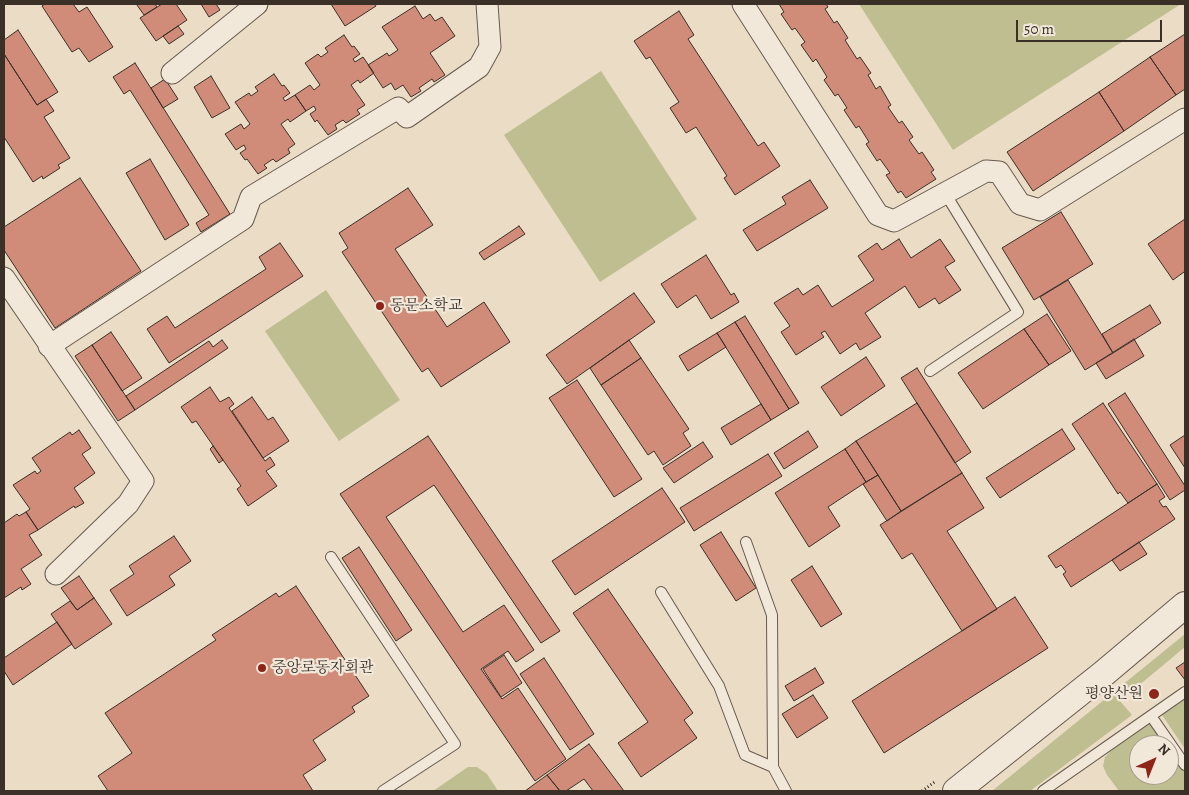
<!DOCTYPE html>
<meta charset="utf-8">
<style>
body{margin:0}
#map{position:relative;width:1189px;height:795px;overflow:hidden;background:#ebdcc5;font-family:Alegreya,serif}
canvas{display:block}
.frame{position:absolute;inset:0;border:5px solid #3a3028;pointer-events:none}
.north{position:absolute;left:1129px;top:735px;width:50px;height:50px;box-sizing:border-box;background:#f2e8d9;border:1px solid #a89e92;border-radius:50%;rotate:44deg;font-size:14px;font-weight:700;line-height:20px;text-align:center;color:#3a3028}
.north::after{content:'';display:block;margin:auto;width:18px;height:22px;background:#8f2418;clip-path:polygon(50% 0,100% 100%,50% 72%,0 100%)}
.scale{position:absolute;left:1016px;top:20px;width:146px;height:22px;box-sizing:border-box;border:2px solid #3a3028;border-top:0;padding-left:6px;font-size:15px;line-height:18px;white-space:nowrap;color:#3a3028;-webkit-text-stroke:4px #f2e8d9;paint-order:stroke}
</style>
<div id="map">
<canvas width="1189" height="795"></canvas>
<div class="frame"></div>
<div class="north">N</div>
<div class="scale">50 m</div>
</div>
<script>
const ctx = document.querySelector('canvas').getContext('2d');
ctx.lineJoin = 'round';
function fill(path, color) {
  ctx.fillStyle = color;
  ctx.fill(path, 'evenodd');
}
function poly(rows) {
  const path = new Path2D();
  for (const r of rows) {
    path.moveTo(r[0], r[1]);
    for (let i = 2; i < r.length; i += 2) path.lineTo(r[i], r[i + 1]);
  }
  return path;
}
function trace(path, color, width, dash) {
  ctx.strokeStyle = color;
  ctx.lineWidth = width;
  ctx.lineCap = dash ? 'butt' : 'round';
  ctx.setLineDash(dash || []);
  ctx.stroke(path);
}
function label(font, color, halo, rows, align = 'center') {
  ctx.font = font + ' Alegreya,"Noto Serif KR",serif';
  ctx.lineWidth = 4.5;
  ctx.setLineDash([]);
  ctx.textBaseline = 'middle';
  ctx.strokeStyle = halo;
  ctx.fillStyle = color;
  for (const [text, x, y, turn = 0] of rows) {
    ctx.save();
    ctx.translate(x, y);
    ctx.rotate((+turn || 0) * Math.PI / 180);
    ctx.textAlign = isNaN(turn) ? turn : align;
    if (halo) ctx.strokeText(text, 0, 0);
    ctx.fillText(text, 0, 0);
    ctx.restore();
  }
}
fill(poly([
 [859,4,1181,4,953,150],
 [601,71,697,219,600,282,504,135],
 [326,290,400,400,339,441,265,331],
 [1185,634,1185,647,1120,701,1132,715,1030,791,992,791],
 [1185,699,1185,749,1162,715],
 [1151,723,1166,745,1139,745,1139,775,1169,775,1169,750,1185,773,1185,791,1119,791,1107,775,1103,766,1105,757,1112,750],
 [468,767,477,767,487,774,498,791,433,791]
]), '#bfbe90');
const building = poly([
 [45,4,73,4,79,12,87,7,113,47,89,62,79,48,72,52,42,6,45,4],
 [139,4,155,4,157,7,144,15,137,5,139,4],
 [162,4,176,4,187,20,156,41,140,18,162,4],
 [201,4,216,4,220,10,209,17,201,4],
 [331,4,375,4,376,6,345,26,331,4],
 [779,4,826,4,828,7,825,9,834,23,837,21,848,38,845,40,857,59,860,57,871,73,868,75,876,89,880,86,891,105,888,107,899,123,902,121,913,137,909,140,919,154,922,152,934,170,931,172,936,179,906,198,901,191,898,193,886,175,890,173,880,159,877,161,866,144,869,142,859,126,856,128,844,110,847,108,838,94,835,96,824,80,827,77,816,59,813,62,801,45,805,42,795,28,792,30,781,14,784,12,779,4],
 [415,6,423,19,430,14,435,21,442,17,455,36,430,53,445,75,434,82,432,79,419,88,421,91,411,97,403,85,395,90,391,83,383,88,368,65,387,53,389,56,398,50,382,27,415,6],
 [679,11,694,35,688,39,758,146,764,142,780,166,735,195,724,178,727,176,696,127,686,133,670,108,679,102,650,57,646,59,634,41,679,11],
 [178,26,184,34,169,44,163,36,178,26],
 [18,30,58,92,37,105,4,54,4,40,18,30],
 [1185,34,1185,89,1176,95,1150,57,1185,34],
 [344,35,352,47,354,46,360,54,353,59,355,62,363,57,374,73,360,83,358,80,351,85,365,105,357,110,360,114,346,123,343,120,335,125,337,129,328,135,317,120,315,122,310,114,316,110,314,106,306,111,295,95,310,85,314,90,320,85,305,63,318,54,321,57,328,52,325,48,344,35],
 [4,54,37,105,46,99,54,111,44,117,70,158,58,165,60,168,43,179,42,176,33,182,4,137,4,54],
 [1150,57,1176,95,1124,131,1099,92,1150,57],
 [135,63,230,214,201,232,196,223,209,215,130,90,124,94,113,77,135,63],
 [274,74,282,86,284,85,290,93,283,98,285,101,295,95,306,111,290,122,288,119,281,124,295,144,288,149,290,153,276,162,273,159,264,165,267,168,258,174,247,159,245,160,240,153,246,149,244,145,236,150,225,134,241,124,244,129,250,124,235,102,249,93,251,96,258,91,255,87,274,74],
 [211,76,230,108,212,118,194,87,211,76],
 [165,79,178,99,163,108,151,88,165,79],
 [1099,92,1124,131,1033,191,1007,152,1099,92],
 [150,159,189,225,165,240,126,173,150,159],
 [80,178,141,271,55,328,4,250,4,227,80,178],
 [810,180,828,208,757,251,743,230,786,204,782,197,810,180],
 [408,188,433,225,395,249,447,327,484,302,510,342,441,387,428,368,422,372,342,252,348,248,339,233,408,188],
 [1061,212,1093,264,1034,300,1002,248,1061,212],
 [1185,219,1185,274,1184,272,1173,280,1148,244,1185,219],
 [519,226,525,234,484,260,479,253,519,226],
 [899,239,911,258,940,239,955,261,945,267,961,290,939,304,935,298,919,308,905,286,865,313,881,337,860,350,856,343,840,354,825,331,821,333,824,337,796,355,781,332,790,326,774,303,798,288,803,295,818,285,832,307,874,280,858,256,877,243,882,250,899,239],
 [280,243,303,276,169,363,147,329,167,316,175,328,266,269,259,257,280,243],
 [706,255,731,295,734,293,739,302,711,319,696,295,677,308,661,284,706,255],
 [1068,280,1113,353,1085,370,1040,297,1068,280],
 [634,293,655,322,567,384,546,355,634,293],
 [1150,305,1161,323,1113,353,1102,334,1150,305],
 [1047,314,1071,351,1049,365,1024,329,1047,314],
 [745,316,799,403,789,409,735,322,745,316],
 [735,322,789,409,771,420,717,333,735,322],
 [1024,329,1049,365,983,409,958,373,1024,329],
 [111,332,142,378,122,391,92,345,111,332],
 [717,333,726,347,688,371,679,356,717,333],
 [1134,339,1144,356,1106,379,1096,363,1134,339],
 [222,340,228,348,135,410,126,396,209,341,213,347,222,340],
 [629,340,641,358,601,385,590,368,629,340],
 [92,345,135,410,118,421,75,356,92,345],
 [866,357,885,386,841,416,821,387,866,357],
 [641,358,689,429,683,433,691,446,663,465,654,451,648,455,601,385,641,358],
 [917,368,971,452,955,463,901,378,917,368],
 [577,380,642,479,614,497,549,398,577,380],
 [210,387,220,402,229,397,234,404,229,408,265,461,270,457,275,465,266,471,277,486,248,506,237,489,241,486,196,421,192,423,181,407,210,387],
 [1125,393,1185,486,1185,490,1170,500,1108,404,1125,393],
 [252,397,268,420,273,417,289,441,263,458,232,411,252,397],
 [917,403,962,473,901,511,856,441,917,403],
 [1103,403,1157,484,1128,503,1120,492,1118,494,1072,424,1103,403],
 [761,404,771,420,731,445,721,428,761,404],
 [1062,429,1075,449,1000,498,986,478,1062,429],
 [79,430,91,448,82,454,95,473,74,488,84,503,75,508,74,506,38,530,26,512,30,509,13,485,35,471,37,474,41,471,32,458,70,432,72,435,79,430],
 [808,431,818,447,784,469,774,453,808,431],
 [1185,435,1185,468,1170,445,1185,435],
 [428,436,560,631,541,643,434,485,386,517,463,632,504,605,534,650,516,662,508,651,481,669,502,699,518,688,566,759,535,781,340,494,428,436],
 [856,441,878,475,866,482,845,449,856,441],
 [703,442,713,457,674,483,663,468,703,442],
 [213,446,223,460,219,463,210,449,213,446],
 [845,449,866,482,828,507,840,526,809,547,775,493,845,449],
 [768,454,782,476,694,531,680,508,768,454],
 [962,473,984,508,947,531,997,609,962,631,912,553,902,559,880,525,962,473],
 [878,475,901,511,887,521,863,484,878,475],
 [1157,484,1165,497,1159,501,1163,507,1166,506,1175,519,1071,587,1063,574,1066,572,1061,565,1056,568,1048,556,1157,484],
 [662,488,685,522,575,595,552,561,662,488],
 [26,512,38,530,29,535,42,555,21,569,31,584,22,590,21,587,4,598,4,523,17,514,19,516,26,512],
 [721,532,756,588,736,601,700,545,721,532],
 [174,536,191,561,169,576,175,585,127,616,110,590,134,574,129,566,174,536],
 [1139,542,1147,554,1120,571,1112,560,1139,542],
 [359,547,412,630,396,641,342,558,359,547],
 [812,566,842,614,821,627,791,580,812,566],
 [79,576,94,598,77,610,61,588,79,576],
 [296,586,369,696,352,707,355,712,313,740,326,760,303,775,313,791,108,791,98,776,132,753,105,713,216,640,212,635,276,593,279,597,296,586],
 [608,589,693,713,684,720,697,738,641,777,618,743,648,722,573,613,608,589],
 [1015,597,1048,648,884,753,852,701,1015,597],
 [94,598,112,624,75,649,51,614,70,601,77,610,94,598],
 [57,622,72,644,13,685,4,671,4,658,57,622],
 [504,655,522,683,501,697,483,669,504,655],
 [544,658,594,734,570,750,520,674,544,658],
 [1185,662,1185,680,1176,668,1185,662],
 [815,668,824,683,794,701,785,686,815,668],
 [813,695,828,718,797,738,782,714,813,695],
 [589,744,624,791,593,791,584,779,566,791,560,791,547,775,589,744],
 [547,775,560,791,525,791,547,775]
]);
fill(building, '#d18c79');
trace(building, '#3a3028', 1);
const service = poly([
 [930,371,1018,312,945,193],
 [746,542,772,615,773,767,786,791],
 [331,557,455,744,383,791],
 [661,592,719,686,745,755,773,767],
 [1151,716,1185,765],
 [1043,791,1185,692]
]);
const minor = poly([
 [743,4,878,215,894,221,986,171,999,172,1020,204,1040,210,1185,119],
 [172,73,257,4],
 [4,278,143,481,128,504,56,574],
 [49,346,243,219,251,197,398,108,407,117,479,67,490,47,487,4]
]);
const tertiary = poly([
 [956,791,1103,674,1185,605]
]);
trace(service, '#665b4f', 12);
trace(minor, '#665b4f', 23);
trace(tertiary, '#665b4f', 28);
trace(poly([
 [922,791,936,781]
]), '#3a3028', 3, [1, 2.5]);
trace(service, '#f2e8d9', 10);
trace(minor, '#f2e8d9', 21);
trace(tertiary, '#f2e8d9', 26);
for (const [x, y, r, color] of [
 [380,306,5,"#8f2418"],
 [262,668,5,"#8f2418"],
 [1154,694,6,"#8f2418"]
]) {
  const dot = new Path2D();
  dot.arc(x, y, r, 0, 2 * Math.PI);
  ctx.fillStyle = color;
  ctx.fill(dot);
  trace(dot, '#f2e8d9', 2);
}
label('15px', '#3a3028', '#f2e8d9', [
 ["동문소학교",390,306],
 ["중앙로동자회관",272,668],
 ["평양산원",1143,694,"right"]
], 'left');
</script>
